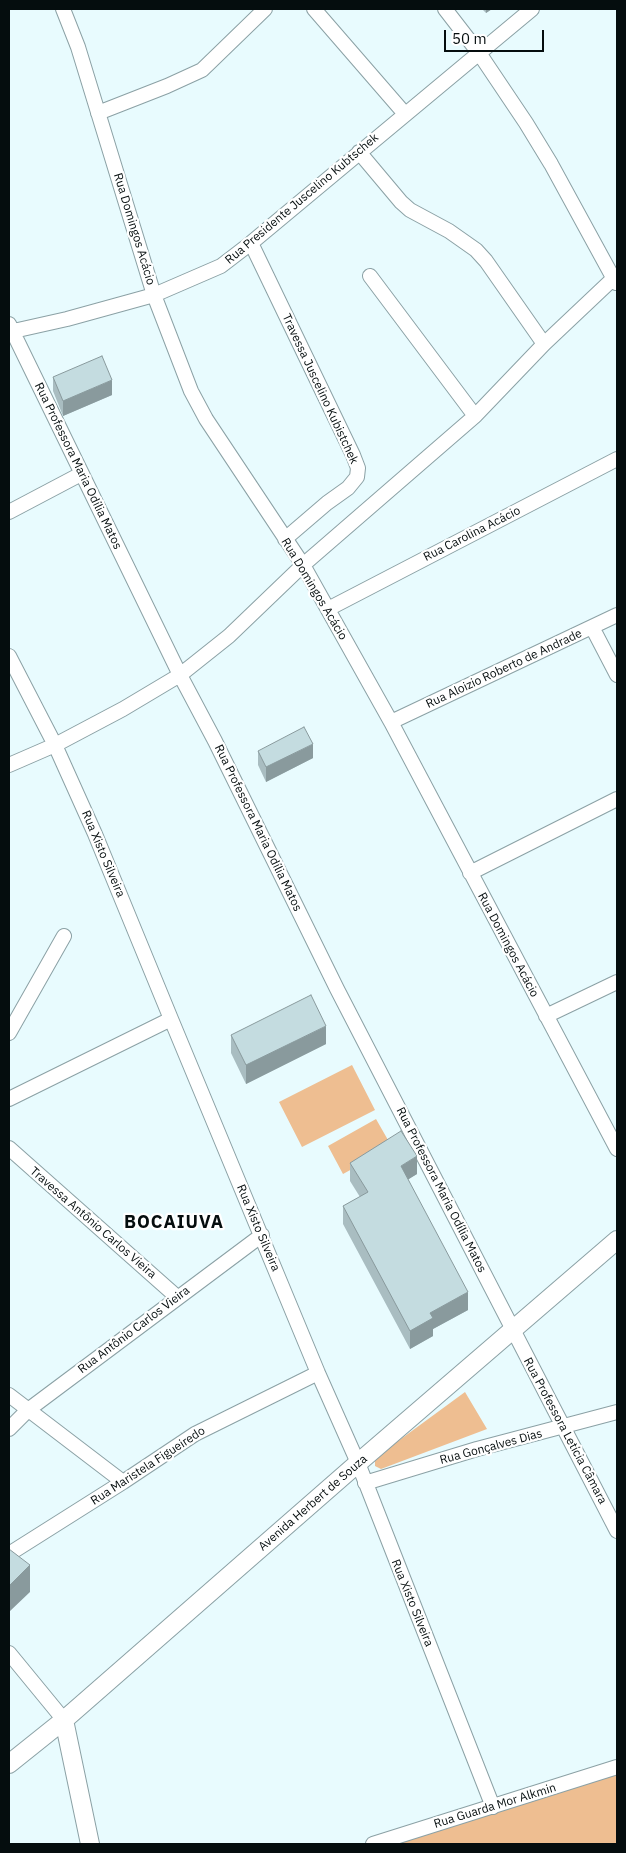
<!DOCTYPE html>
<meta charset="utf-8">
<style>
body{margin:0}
#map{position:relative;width:626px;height:1853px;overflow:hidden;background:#e8fbfe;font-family:"IBM Plex Sans",sans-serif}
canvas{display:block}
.frame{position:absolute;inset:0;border:10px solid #050d0e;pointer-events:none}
.scale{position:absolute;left:444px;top:30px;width:100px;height:22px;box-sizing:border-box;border:2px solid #050d0e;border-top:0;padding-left:6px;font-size:15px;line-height:18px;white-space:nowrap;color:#050d0e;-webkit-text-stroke:4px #fff;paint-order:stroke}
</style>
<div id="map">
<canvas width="626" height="1853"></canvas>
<div class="frame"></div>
<div class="scale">50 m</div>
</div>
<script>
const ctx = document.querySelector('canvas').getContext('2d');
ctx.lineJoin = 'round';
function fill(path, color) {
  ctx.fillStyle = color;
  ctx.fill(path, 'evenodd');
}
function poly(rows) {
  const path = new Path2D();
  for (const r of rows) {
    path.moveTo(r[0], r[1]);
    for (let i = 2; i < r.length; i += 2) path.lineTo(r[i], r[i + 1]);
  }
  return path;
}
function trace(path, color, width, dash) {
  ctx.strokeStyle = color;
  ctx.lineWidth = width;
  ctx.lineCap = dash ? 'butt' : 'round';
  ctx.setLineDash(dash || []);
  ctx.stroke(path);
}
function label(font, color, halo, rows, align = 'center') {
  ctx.font = font + ' "IBM Plex Sans",sans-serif';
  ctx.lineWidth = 4.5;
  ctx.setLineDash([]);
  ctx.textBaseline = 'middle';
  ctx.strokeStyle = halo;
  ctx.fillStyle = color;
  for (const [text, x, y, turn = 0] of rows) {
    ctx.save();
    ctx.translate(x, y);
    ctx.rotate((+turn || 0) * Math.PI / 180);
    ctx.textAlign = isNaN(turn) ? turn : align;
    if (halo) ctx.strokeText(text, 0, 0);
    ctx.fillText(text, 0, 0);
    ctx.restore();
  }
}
fill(poly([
 [352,1065,375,1110,302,1147,279,1102],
 [376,1119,392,1147,343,1174,328,1146],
 [465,1392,487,1429,381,1469,375,1466,375,1458],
 [617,1774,617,1844,391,1844]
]), '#eebe91');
const minor = poly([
 [63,9,78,47,154,295,191,391,206,419,303,565,391,722,617,1149],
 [314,9,405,114],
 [445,9,479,53,526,123,551,164,616,283],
 [98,113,167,86,202,70,265,9],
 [359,152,401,202,410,210,449,231,476,250,486,261,544,344],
 [251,243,353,455,358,468,357,477,348,488,327,503,285,539],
 [370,276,475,416],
 [9,324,180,675,215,741,337,989,617,1531],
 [9,332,67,319,154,295,221,266,251,243,532,9],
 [9,512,81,474],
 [328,609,617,459],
 [592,627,617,675],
 [9,656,55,745,95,834,171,1019,318,1373,358,1463,493,1807],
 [391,722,617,615],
 [9,765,55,745,123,709,180,675,229,636,303,565,475,416,544,344,617,275],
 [470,873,617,799],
 [546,1016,617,982],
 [9,1033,64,936],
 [9,1099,171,1019],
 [9,1148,177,1297],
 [9,1395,123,1482],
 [9,1429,28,1410,262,1235],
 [365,1483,477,1449,617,1412],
 [9,1554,123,1482,195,1434,318,1373],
 [9,1653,64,1720],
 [373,1844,617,1767]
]);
const tertiary = poly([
 [64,1720,90,1844],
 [9,1764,64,1720,358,1463,617,1240]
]);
trace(minor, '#8ba1a5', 16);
trace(tertiary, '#8ba1a5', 20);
trace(minor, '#fff', 14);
trace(tertiary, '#fff', 18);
fill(poly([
 [482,9,492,9,486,13],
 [53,377,112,395,63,416,53,391],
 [258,751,313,758,266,782,258,765],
 [231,1035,326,1044,246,1084,231,1053],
 [350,1163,417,1174,408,1179,468,1310,433,1329,433,1336,410,1349,343,1224,343,1206,360,1197,350,1181]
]), '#a9bdc1');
fill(poly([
 [486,9,492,9,486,13],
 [112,380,112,395,63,416,63,401],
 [313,744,313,758,266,782,266,767],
 [326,1026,326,1044,246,1084,246,1065],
 [417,1156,417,1174,401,1184,401,1166],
 [468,1292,468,1310,433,1329,433,1336,410,1349,410,1331,430,1313],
 [30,1565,30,1592,9,1612,9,1586]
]), '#899a9d');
const building = poly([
 [102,356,112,380,63,401,53,377,102,356],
 [304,727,313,744,266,767,258,751,304,727],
 [311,995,326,1026,246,1065,231,1035,311,995],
 [401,1131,417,1156,401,1166,468,1292,430,1313,433,1318,410,1331,343,1206,368,1192,350,1163,401,1131],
 [9,1549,30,1565,9,1586,9,1549]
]);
fill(building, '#c4dce0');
trace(building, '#899a9d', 1);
label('12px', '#050d0e', '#fff', [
 ["Rua Presidente Juscelino Kubtschek",302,199,-40],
 ["Rua Domingos Acácio",134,229,73],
 ["Travessa Juscelino Kubistchek",320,389,65],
 ["Rua Professora Maria Odília Matos",78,466,64],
 ["Rua Carolina Acácio",472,534,-27],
 ["Rua Domingos Acácio",314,589,59],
 ["Rua Aloizio Roberto de Andrade",504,669,-25],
 ["Rua Professora Maria Odília Matos",258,828,64],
 ["Rua Xisto Silveira",103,854,67],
 ["Rua Domingos Acácio",508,945,62],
 ["Rua Professora Maria Odília Matos",441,1190,63],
 ["Travessa Antônio Carlos Vieira",93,1223,41],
 ["Rua Xisto Silveira",258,1228,67],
 ["Rua Antônio Carlos Vieira",134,1330,-37],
 ["Rua Professora Letícia Câmara",565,1431,62],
 ["Rua Gonçalves Dias",491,1447,-15],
 ["Rua Maristela Figueiredo",148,1466,-33],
 ["Avenida Herbert de Souza",313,1503,-41],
 ["Rua Xisto Silveira",412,1603,68],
 ["Rua Guarda Mor Alkmin",495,1806,-17]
]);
ctx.letterSpacing = '1px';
label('bold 18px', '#050d0e', '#fff', [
 ["BOCAIUVA",174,1223]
]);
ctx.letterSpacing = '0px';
</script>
